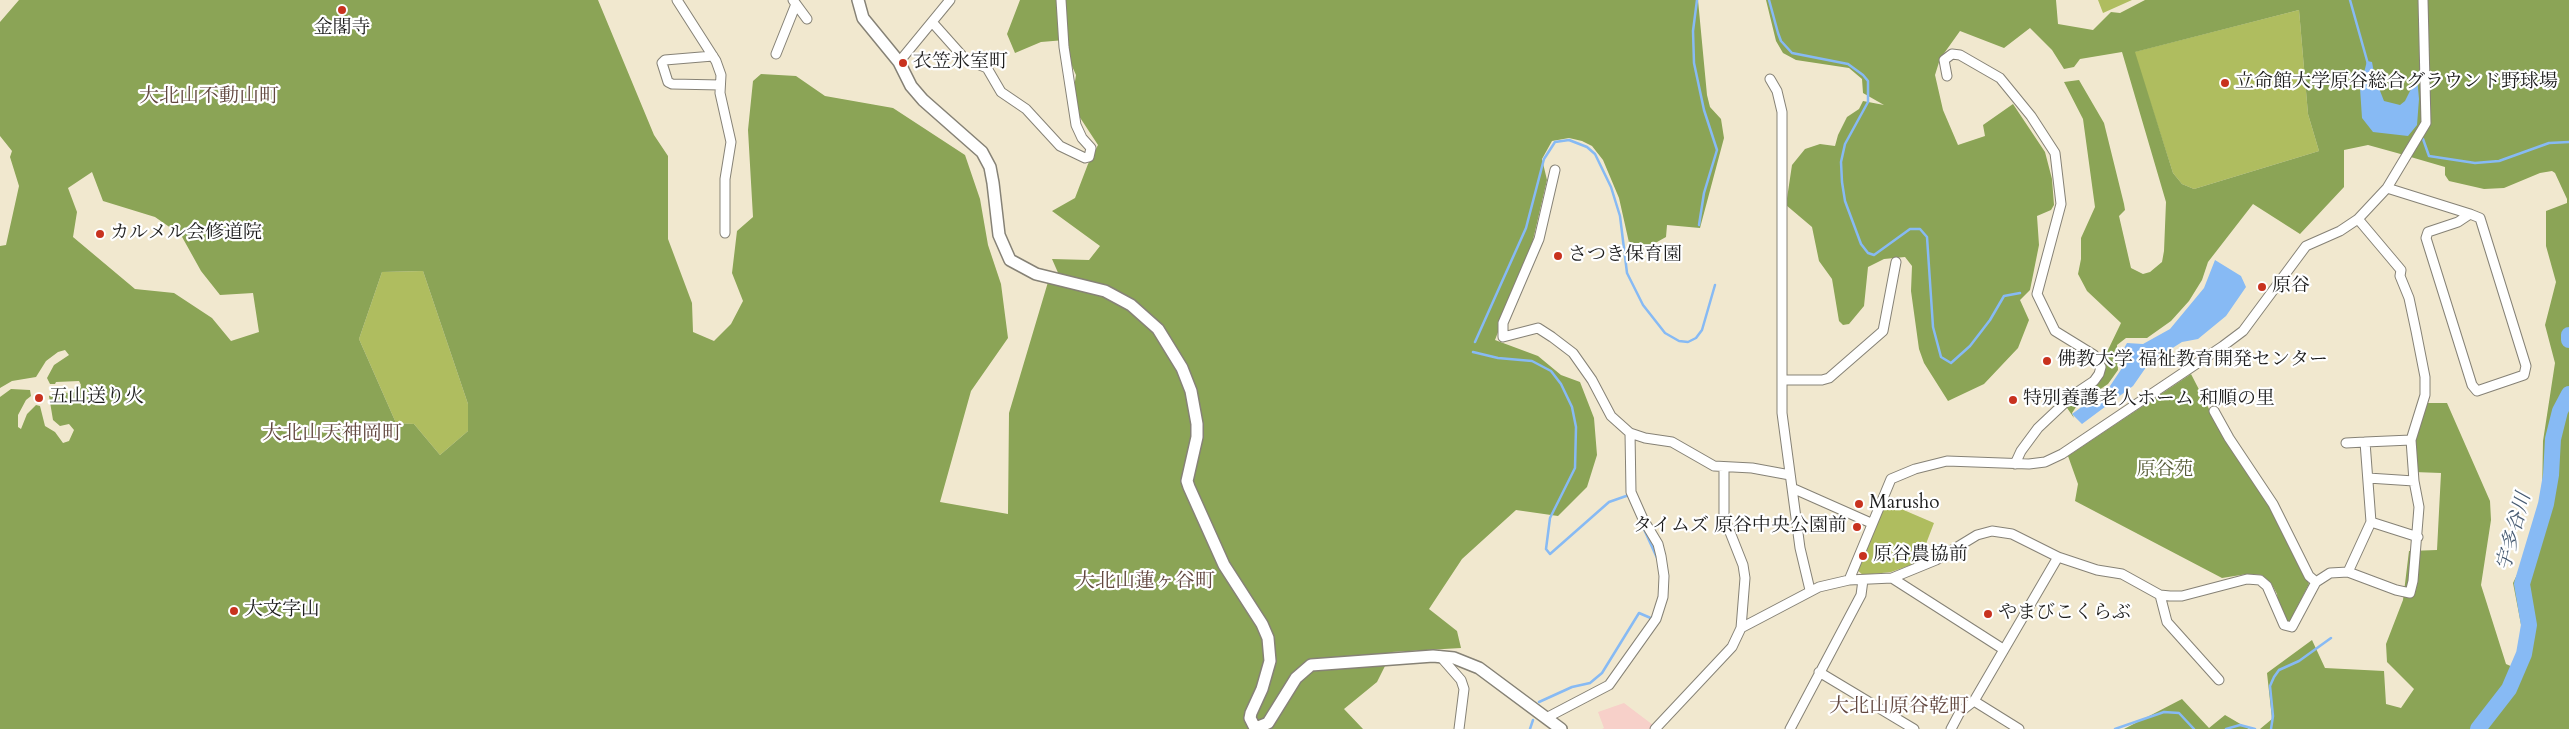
<!DOCTYPE html>
<meta charset="utf-8">
<style>
body{margin:0}
canvas{display:block;background:#f1e8cf}
</style>
<canvas width="2569" height="729"></canvas>
<script>
const ctx = document.querySelector('canvas').getContext('2d');
ctx.lineJoin = 'round';
function fill(path, color) {
  ctx.fillStyle = color;
  ctx.fill(path, 'evenodd');
}
function poly(rows) {
  const path = new Path2D();
  for (const r of rows) {
    path.moveTo(r[0], r[1]);
    for (let i = 2; i < r.length; i += 2) path.lineTo(r[i], r[i + 1]);
  }
  return path;
}
function trace(path, color, width, dash) {
  ctx.strokeStyle = color;
  ctx.lineWidth = width;
  ctx.lineCap = dash ? 'butt' : 'round';
  ctx.setLineDash(dash || []);
  ctx.stroke(path);
}
function label(font, color, halo, rows, align = 'center') {
  ctx.font = font + ' Cardo,"Noto Serif JP",serif';
  ctx.lineWidth = 4.5;
  ctx.setLineDash([]);
  ctx.textBaseline = 'middle';
  ctx.strokeStyle = halo;
  ctx.fillStyle = color;
  for (const [text, x, y, turn = 0] of rows) {
    ctx.save();
    ctx.translate(x, y);
    ctx.rotate((+turn || 0) * Math.PI / 180);
    ctx.textAlign = isNaN(turn) ? turn : align;
    if (halo) ctx.strokeText(text, 0, 0);
    ctx.fillText(text, 0, 0);
    ctx.restore();
  }
}
fill(poly([
 [1624,703,1653,725,1650,729,1602,729,1604,728,1598,712]
]), '#f7d0c9');
fill(poly([
 [2098,0,2132,0,2103,13],
 [2299,10,2308,114,2319,151,2194,189,2182,184,2173,173,2134,52],
 [423,271,468,404,468,431,440,455,414,424,396,423,359,339,382,272],
 [1885,502,1934,523,1919,562,1891,572,1863,575,1857,570]
]), '#afbd5f');
fill(poly([
 [19,0,598,0,654,135,668,156,668,239,692,303,693,332,714,341,731,324,743,301,732,273,737,231,753,217,748,130,753,81,761,74,796,76,825,96,893,108,965,155,980,199,988,245,1001,284,1008,338,971,391,940,502,1008,514,1009,413,1048,282,1059,275,1052,259,1089,260,1100,246,1052,211,1075,198,1088,164,1098,145,1077,113,1073,94,1076,75,1068,57,1065,40,1041,42,1015,53,1007,34,1020,0,1698,0,1707,95,1710,107,1721,119,1724,138,1700,228,1667,225,1666,237,1632,256,1619,198,1603,160,1592,146,1582,141,1569,138,1552,141,1542,159,1547,180,1533,240,1495,340,1538,356,1561,375,1580,382,1594,418,1597,455,1587,487,1558,516,1516,510,1462,559,1429,609,1457,631,1461,648,1392,652,1377,682,1344,709,1363,729,0,729,0,397,11,389,30,390,31,396,26,400,18,415,18,427,21,429,27,414,36,405,40,406,45,426,55,432,63,443,69,441,74,430,69,424,60,426,53,420,49,396,59,392,69,393,81,385,79,381,56,382,55,384,50,384,47,378,54,365,69,355,65,350,58,352,46,361,36,377,12,381,0,388,0,246,6,245,19,186,10,157,12,151,0,136,0,22],
 [92,172,103,201,155,217,181,235,201,271,220,295,253,293,259,332,231,341,212,318,174,293,135,289,73,237,77,212,68,188],
 [423,271,468,404,468,431,440,455,414,424,396,423,359,339,382,272],
 [1766,0,2056,0,2058,24,2093,30,2111,12,2120,13,2145,0,2569,0,2569,729,2260,729,2272,719,2267,673,2312,640,2325,668,2384,671,2386,704,2401,708,2414,689,2387,662,2386,644,2403,600,2409,551,2437,550,2441,473,2414,472,2415,443,2425,403,2447,403,2490,501,2491,520,2481,585,2506,664,2515,668,2522,654,2524,640,2513,583,2532,544,2542,496,2543,441,2555,363,2545,325,2556,282,2546,246,2546,211,2567,203,2567,199,2555,173,2552,171,2540,173,2504,188,2484,189,2449,181,2445,175,2445,167,2397,153,2368,145,2344,150,2344,187,2300,234,2253,204,2208,262,2202,280,2189,301,2171,321,2147,338,2126,338,2117,345,2118,370,2108,384,2078,404,2072,413,2074,418,2065,405,2104,367,2108,359,2107,352,2121,323,2087,291,2078,274,2081,259,2081,238,2095,207,2083,119,2064,82,2079,80,2104,123,2124,204,2125,210,2119,216,2131,268,2143,274,2150,272,2162,262,2164,251,2166,202,2122,52,2080,59,2074,67,2064,69,2052,50,2030,28,2004,48,1960,31,1940,59,1935,75,1943,110,1958,145,1985,136,1983,125,2013,104,2045,152,2052,179,2054,205,2051,210,2037,216,2039,245,2030,290,2020,300,2029,320,2018,348,1984,384,1948,401,1924,363,1919,349,1911,291,1912,266,1905,257,1884,259,1868,267,1864,306,1849,324,1843,325,1839,321,1832,279,1819,261,1812,227,1786,205,1792,165,1805,149,1820,144,1835,146,1838,135,1847,117,1859,109,1863,101,1884,105,1863,93,1862,79,1849,68,1796,60,1783,53,1776,41],
 [2299,10,2308,114,2319,151,2194,189,2182,184,2173,173,2135,52],
 [2191,374,2225,440,2272,510,2309,584,2290,621,2286,621,2278,605,2277,594,2271,583,2262,575,2247,574,2222,578,2075,501,2078,484,2068,456],
 [2182,699,2209,728,2225,715,2249,729,2124,729]
]), '#8ba456');
fill(poly([
 [2367,61,2372,62,2375,78,2384,101,2400,105,2405,101,2417,77,2419,99,2417,125,2408,136,2373,132,2362,118,2360,88],
 [2215,260,2241,276,2246,287,2226,316,2198,339,2182,342,2149,363,2133,386,2082,424,2072,414,2110,386,2124,365,2123,350,2127,343,2143,344,2170,329,2204,288]
]), '#87baf4');
trace(poly([
 [1697,0,1693,31,1694,63,1704,110,1717,150,1704,193,1699,225],
 [1769,0,1778,33,1781,41,1792,53,1848,64,1863,75,1868,81,1868,102,1845,144,1841,162,1842,182,1845,201,1861,244,1868,253,1874,255,1910,229,1920,229,1927,237,1933,327,1941,357,1951,363,1970,346,1990,320,2004,296,2020,293],
 [2350,0,2368,64],
 [2419,138,2423,139,2429,156,2475,163,2499,161,2549,143,2569,142],
 [1475,342,1526,228,1544,159,1555,142,1569,140,1587,147,1595,154,1611,187,1620,216,1627,273,1643,305,1665,333,1679,341,1688,342,1696,338,1702,330,1715,285],
 [1473,352,1498,358,1532,361,1551,371,1561,384,1572,407,1576,427,1575,468,1550,518,1546,549,1550,554,1609,502,1629,495,1629,497],
 [1643,527,1658,560],
 [1539,702,1572,687,1590,683,1602,673,1639,613,1653,619],
 [1530,729,1533,720],
 [2115,729,2164,712,2179,713,2194,729],
 [2226,729,2240,725,2255,729],
 [2271,729,2273,716,2270,686,2274,677,2279,670,2299,661,2331,638]
]), '#87baf4', 2.5);
trace(poly([
 [2569,335,2569,340],
 [2478,729,2509,689,2524,654,2529,625,2522,584,2546,504,2551,475,2553,439,2560,411,2569,394]
]), '#87baf4', 16);
const minor = poly([
 [677,0,716,61,721,75,720,93,731,142,725,179,725,233],
 [793,0,807,19],
 [932,22,965,59,987,68,1001,92,1026,109,1060,146,1085,158,1089,157,1091,148,1082,138,1076,125,1064,47,1061,0],
 [776,54,796,4],
 [713,56,665,60,662,63,668,82,672,84,720,85],
 [899,62,950,0],
 [1947,76,1944,60,1952,54,1960,55,2000,78,2031,116,2055,153,2061,204,2037,294,2055,331,2094,355,2101,367,2099,374,2094,381,2073,395,2038,428,2021,451,2015,464],
 [1770,79,1777,91,1782,112,1782,413,1800,548,1810,590],
 [1555,170,1539,239,1503,323,1503,337,1538,328,1552,337,1573,353,1592,380,1611,416,1630,433,1645,438,1672,442,1714,466,1752,468,1790,475],
 [2387,188,2470,214,2480,218,2526,366,2524,375,2477,391,2472,385,2426,238,2428,232,2458,222,2470,214],
 [1783,380,1822,380,1829,378,1883,331,1896,262],
 [2214,411,2229,438,2273,504,2309,576,2316,582],
 [2346,443,2365,442],
 [1724,468,1724,517,1743,565,1745,578,1741,628],
 [2368,478,2414,481,2411,440],
 [1792,488,1871,523],
 [2371,522,2418,537],
 [2348,572,2396,590,2410,593,2413,581,2419,507,2414,481],
 [1892,578,2003,649],
 [1849,580,1891,479,1915,469,1947,461,2029,464,2045,462,2062,454,2223,346,2243,331,2306,246,2340,231,2358,219,2387,188,2426,123,2423,0],
 [2160,595,2167,622,2219,680],
 [1440,656,1461,680,1464,689,1459,729],
 [1819,672,1914,729],
 [1974,701,2019,729],
 [1546,718,1609,685,1656,619,1663,597,1664,576,1661,556,1658,544,1643,519,1631,492,1630,433],
 [1655,729,1732,647,1741,628,1819,587,1849,580,1892,578,1936,560,1977,535,1992,531,2012,534,2058,557,2097,570,2122,574,2160,595,2170,596,2182,596,2247,579,2260,580,2267,586,2284,625,2292,627,2316,582,2330,573,2348,572,2371,522,2365,442,2411,440,2425,395,2425,377,2416,331,2409,298,2400,276,2401,270,2358,219],
 [1790,729,1861,595,1863,580],
 [1951,729,1960,712,1974,701,2058,557]
]);
const tertiary = poly([
 [858,0,863,18,899,62,911,86,923,100,982,152,990,167,993,183,999,235,1010,260,1036,274,1105,291,1131,305,1158,329,1182,368,1191,391,1197,424,1197,437,1187,481,1189,487,1224,565,1262,624,1268,638,1270,661,1262,689,1251,713,1250,718,1254,726,1258,727,1268,723,1296,678,1311,665,1433,656,1454,658,1479,668,1561,729]
]);
trace(minor, '#868276', 11);
trace(tertiary, '#868276', 14);
trace(minor, '#fff', 9);
trace(tertiary, '#fff', 11);
for (const [x, y, r, color] of [
 [342,10,5,"#c8321e"],
 [903,63,5,"#c8321e"],
 [2225,83,5,"#c8321e"],
 [100,234,5,"#c8321e"],
 [1558,256,5,"#c8321e"],
 [2262,287,5,"#c8321e"],
 [2047,361,5,"#c8321e"],
 [39,398,5,"#c8321e"],
 [2013,400,5,"#c8321e"],
 [1859,504,5,"#c8321e"],
 [1857,527,5,"#c8321e"],
 [1863,556,5,"#c8321e"],
 [234,611,5,"#c8321e"],
 [1988,614,5,"#c8321e"]
]) {
  const dot = new Path2D();
  dot.arc(x, y, r, 0, 2 * Math.PI);
  ctx.fillStyle = color;
  ctx.fill(dot);
  trace(dot, '#fff', 2);
}
label('19px', '#1c1c1c', '#fff', [
 ["金閣寺",342,29,"center"],
 ["衣笠氷室町",913,63],
 ["立命館大学原谷総合グラウンド野球場",2235,83],
 ["カルメル会修道院",110,234],
 ["さつき保育園",1568,256],
 ["原谷",2272,287],
 ["佛教大学 福祉教育開発センター",2057,361],
 ["五山送り火",49,398],
 ["特別養護老人ホーム 和順の里",2023,400],
 ["Marusho",1869,504],
 ["タイムズ 原谷中央公園前",1847,527,"right"],
 ["原谷農協前",1873,556],
 ["大文字山",244,611],
 ["やまびこくらぶ",1998,614]
], 'left');
label('19px', '#575c37', '#fff', [
 ["原谷苑",2165,471]
]);
label('20px', '#62473f', '#fff', [
 ["大北山不動山町",209,97],
 ["大北山天神岡町",332,434],
 ["大北山蓮ヶ谷町",1145,582],
 ["大北山原谷乾町",1899,707]
]);
label('italic 20px', '#475b72', '#fff', [
 ["宇多谷川",2515,532,-75]
]);
</script>
